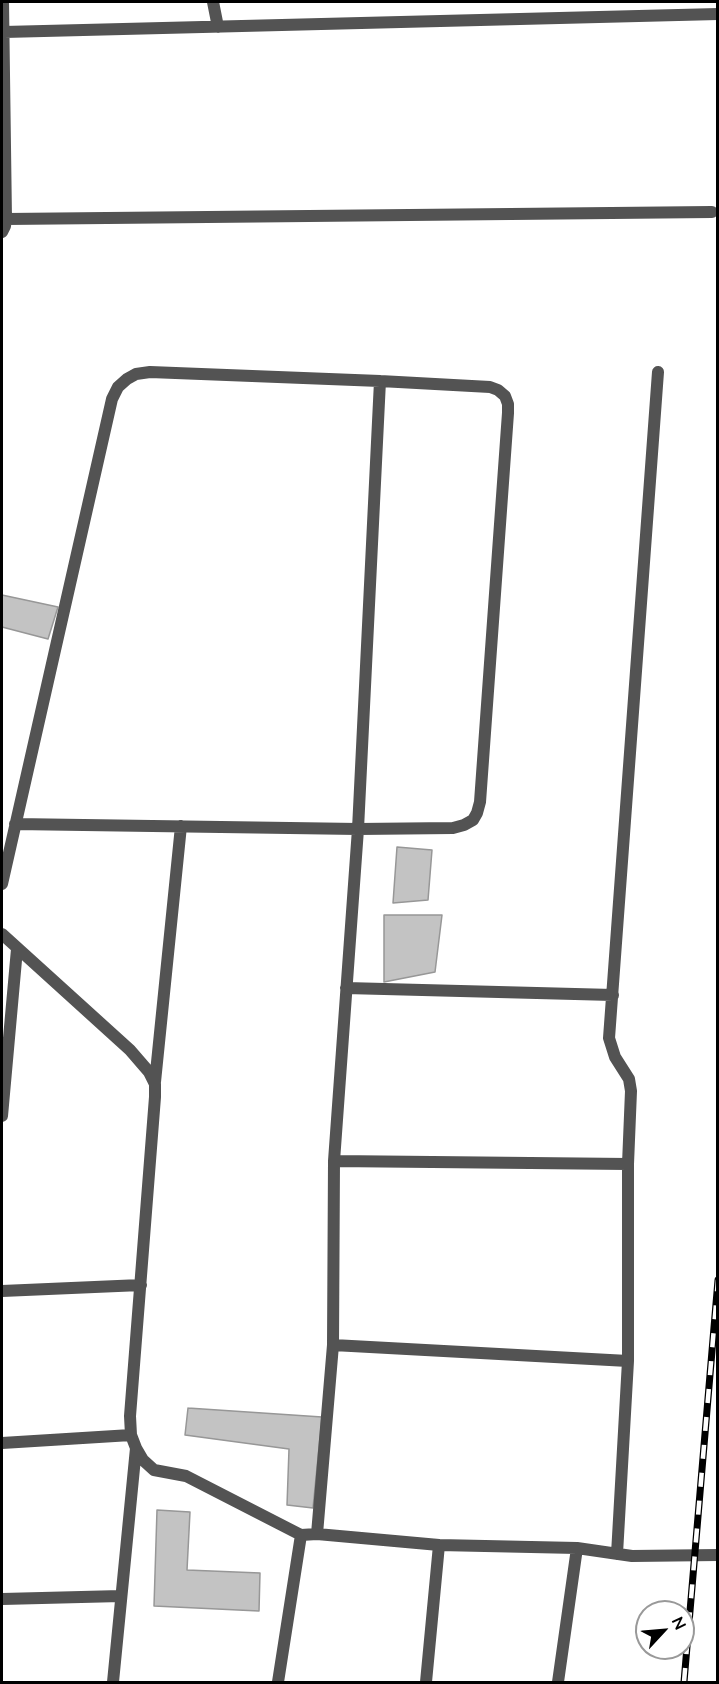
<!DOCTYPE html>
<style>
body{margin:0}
#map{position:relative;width:719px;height:1684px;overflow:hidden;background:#fff;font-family:Mulish,sans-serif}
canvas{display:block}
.frame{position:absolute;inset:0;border:3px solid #000;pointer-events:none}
.north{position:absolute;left:635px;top:1600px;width:60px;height:60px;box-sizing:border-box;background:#fff;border:2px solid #999;border-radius:50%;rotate:64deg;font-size:16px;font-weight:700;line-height:24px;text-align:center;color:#000}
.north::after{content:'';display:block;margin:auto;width:21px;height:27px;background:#000;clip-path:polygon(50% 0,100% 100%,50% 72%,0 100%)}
</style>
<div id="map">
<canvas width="719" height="1684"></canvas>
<div class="frame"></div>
<div class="north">N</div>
</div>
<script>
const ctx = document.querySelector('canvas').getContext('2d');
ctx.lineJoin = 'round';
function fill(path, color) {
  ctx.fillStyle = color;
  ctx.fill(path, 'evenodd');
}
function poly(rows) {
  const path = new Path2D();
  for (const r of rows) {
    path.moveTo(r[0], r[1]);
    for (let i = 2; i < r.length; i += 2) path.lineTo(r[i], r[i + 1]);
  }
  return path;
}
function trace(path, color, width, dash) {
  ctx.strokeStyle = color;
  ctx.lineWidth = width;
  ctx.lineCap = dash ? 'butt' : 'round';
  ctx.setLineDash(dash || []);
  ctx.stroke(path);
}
const building = poly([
 [2,595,58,607,48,639,2,627,2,595],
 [397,847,432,850,428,900,393,903,397,847],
 [384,915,442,915,435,972,384,982,384,915],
 [188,1408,322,1417,313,1508,287,1505,289,1449,185,1435,188,1408],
 [157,1510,190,1512,187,1570,260,1573,259,1611,154,1606,157,1510]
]);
fill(building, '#c3c3c3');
trace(building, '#979797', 1.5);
trace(poly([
 [213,2,218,27],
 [4,32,718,14],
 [6,219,712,212],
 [2,232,5,226,6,219,3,2],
 [2,884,112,399,118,387,127,379,136,374,150,372,380,381,490,387,498,390,505,396,508,404,508,413,480,802,477,813,473,820,464,825,453,828,358,829,15,824],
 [2,934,130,1050,149,1072,155,1084,155,1097,130,1416,131,1435,136,1448,143,1460,154,1470,186,1476,301,1535,317,1534,439,1545,577,1548,632,1556,718,1555],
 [346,988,613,995],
 [155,1082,181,826],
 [2,1116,17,949],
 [334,1161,628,1164],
 [2,1291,141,1285],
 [333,1345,628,1361],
 [2,1443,131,1435],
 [317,1534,333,1345,334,1161,358,829,380,381],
 [617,1554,628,1361,628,1164,631,1091,629,1079,615,1057,609,1038,658,372],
 [2,1599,121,1596],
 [113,1682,136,1448],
 [278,1682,301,1535],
 [426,1682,439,1545],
 [558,1682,577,1548]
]), '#535353', 12);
const rail = poly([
 [684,1682,718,1280]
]);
trace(rail, '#000', 7);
trace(rail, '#fff', 4.5, [14]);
</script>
